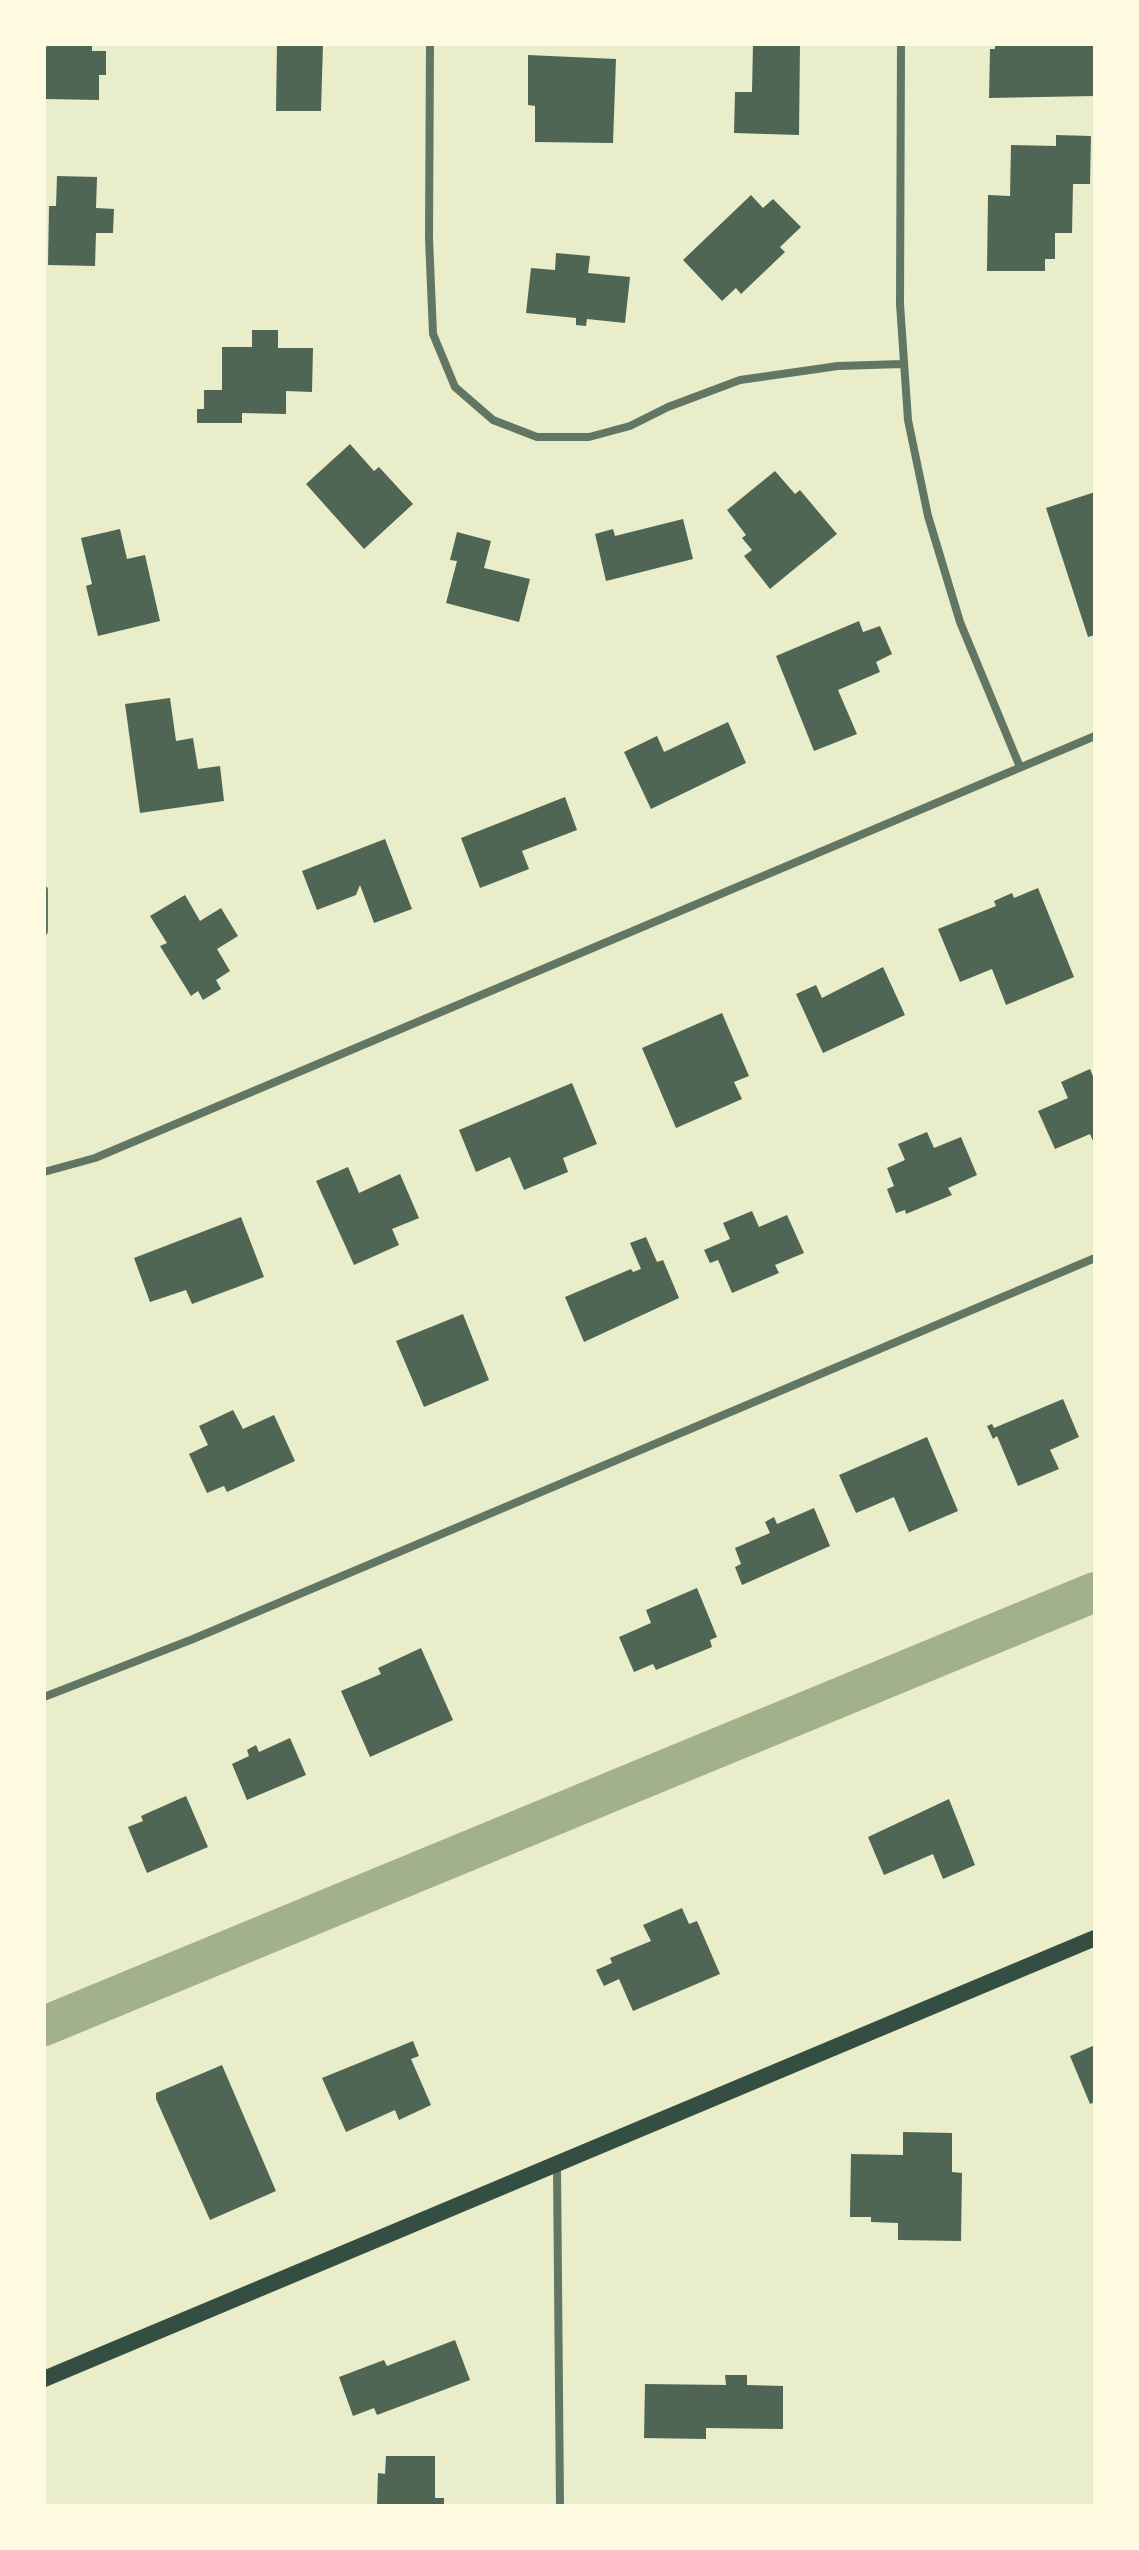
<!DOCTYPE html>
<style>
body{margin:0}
#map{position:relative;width:1139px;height:2550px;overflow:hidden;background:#e9edc9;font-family:"PT Sans Narrow",sans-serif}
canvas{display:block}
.frame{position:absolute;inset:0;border:46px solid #fefae0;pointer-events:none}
</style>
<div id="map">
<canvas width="1139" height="2550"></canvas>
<div class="frame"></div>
</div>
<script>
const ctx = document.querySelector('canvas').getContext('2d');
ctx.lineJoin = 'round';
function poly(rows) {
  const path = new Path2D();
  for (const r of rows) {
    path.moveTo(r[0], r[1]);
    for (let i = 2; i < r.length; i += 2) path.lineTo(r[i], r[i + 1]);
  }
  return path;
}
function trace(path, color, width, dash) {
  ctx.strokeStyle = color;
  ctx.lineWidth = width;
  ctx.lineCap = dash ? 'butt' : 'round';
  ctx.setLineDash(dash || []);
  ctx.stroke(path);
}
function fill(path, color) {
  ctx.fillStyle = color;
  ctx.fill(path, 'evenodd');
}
trace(poly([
 [44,2026,1095,1592]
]), '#a3b18a', 40);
fill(poly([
 [52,44,92,44,92,51,106,51,106,75,99,75,99,100,45,99,45,47],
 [277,44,323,44,321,111,276,111],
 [753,44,800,44,799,135,734,133,735,92,752,92],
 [995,44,1095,44,1095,96,989,98,990,49,995,49],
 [528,55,616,59,613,143,535,142,535,106,528,105],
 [1056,135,1091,136,1090,184,1073,184,1072,233,1055,233,1055,259,1045,259,1045,271,987,271,988,195,1010,196,1011,145,1056,146],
 [57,176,97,177,96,208,114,209,113,233,96,233,95,266,48,265,49,206,56,206],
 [751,195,763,208,773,199,801,227,780,247,785,252,741,294,736,288,722,301,683,260],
 [556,253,590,256,588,273,630,277,625,323,587,319,586,326,576,325,576,318,526,313,531,268,555,270],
 [252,330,278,330,278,348,313,348,312,392,286,391,286,414,242,413,242,423,197,423,197,409,204,409,204,390,222,390,222,347,252,347],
 [350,444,374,471,379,467,413,504,364,549,306,484],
 [775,471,795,494,800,490,837,534,770,589,744,556,752,550,742,538,746,535,727,510],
 [1095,492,1095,635,1088,637,1046,508],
 [683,519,693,559,606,581,595,534,613,529,615,536],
 [120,529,127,559,145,555,160,621,98,636,86,586,92,584,81,538],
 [457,532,491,541,484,568,530,579,519,622,446,603,457,561,450,560],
 [859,621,863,632,880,626,892,654,876,662,880,672,838,690,857,734,814,751,776,656],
 [170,698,176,741,193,738,198,769,220,766,224,801,140,813,125,704],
 [728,722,746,763,651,809,624,752,657,736,664,752],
 [565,797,577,830,522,851,529,869,480,888,461,838],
 [385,839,412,909,374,923,360,885,356,895,317,910,302,871],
 [1038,888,1074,977,1006,1005,992,969,960,982,938,929,996,906,994,901,1012,893,1014,898],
 [185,895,200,921,221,908,238,936,217,949,230,971,216,980,221,989,203,1000,198,991,191,996,160,946,167,943,150,916],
 [883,967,905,1015,823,1053,796,994,816,985,822,998],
 [722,1013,749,1076,734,1082,742,1099,676,1128,642,1048],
 [1090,1069,1095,1081,1095,1146,1090,1134,1055,1149,1038,1111,1068,1098,1061,1082],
 [572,1083,597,1144,563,1158,568,1172,524,1190,510,1157,476,1172,459,1130],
 [927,1132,934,1148,961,1137,977,1175,948,1188,952,1195,906,1214,905,1210,896,1213,887,1189,894,1186,887,1168,905,1160,898,1144],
 [348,1167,359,1193,400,1174,419,1218,392,1229,399,1245,354,1265,316,1181],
 [752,1211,759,1227,787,1215,804,1253,775,1265,779,1273,732,1293,718,1260,710,1263,704,1250,730,1239,723,1223],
 [241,1217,264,1277,192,1304,186,1290,150,1302,134,1258],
 [646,1237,657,1262,663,1260,679,1298,584,1342,565,1297,631,1269,633,1272,641,1269,630,1243],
 [463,1314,489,1380,424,1407,396,1341],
 [1063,1399,1079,1437,1050,1450,1059,1469,1018,1486,997,1436,993,1439,987,1426,992,1424,994,1428],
 [233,1410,243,1429,274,1415,295,1461,227,1492,224,1486,207,1493,189,1454,208,1445,199,1426],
 [927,1437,958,1511,909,1532,894,1497,856,1513,839,1475],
 [814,1508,830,1546,742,1585,735,1567,741,1564,735,1548,770,1533,765,1522,774,1517,777,1524],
 [697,1588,717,1637,710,1640,712,1647,656,1670,653,1664,634,1672,619,1637,651,1623,646,1610],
 [421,1648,453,1720,370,1757,341,1691,381,1674,378,1668],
 [290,1738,306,1775,247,1800,232,1764,249,1756,247,1750,256,1745,259,1752],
 [186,1796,208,1847,147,1873,128,1827,143,1821,141,1816],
 [949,1799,975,1865,943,1879,933,1854,884,1875,868,1837],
 [682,1908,689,1924,697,1921,720,1974,633,2011,619,1979,604,1986,596,1970,612,1963,610,1958,651,1941,643,1925],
 [413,2041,419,2056,411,2059,431,2105,399,2120,395,2110,346,2132,322,2078],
 [1095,2045,1095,2102,1090,2104,1070,2056],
 [222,2065,276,2191,210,2220,156,2099,156,2093],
 [903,2132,952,2133,952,2172,962,2173,961,2241,898,2240,898,2223,871,2222,871,2217,850,2217,851,2154,903,2155],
 [455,2340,470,2380,377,2415,374,2408,353,2416,339,2377,384,2360,387,2366],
 [725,2375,747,2375,747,2385,783,2386,783,2429,706,2428,706,2439,644,2438,645,2384,726,2385],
 [386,2456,435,2456,435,2498,444,2498,444,2506,377,2506,378,2473,385,2474]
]), '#4f6655');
trace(poly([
 [430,44,429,238,433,334,455,387,493,420,537,437,589,437,630,426,668,407,740,380,838,366,902,364],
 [901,44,900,304,908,420,928,516,960,622,1020,767],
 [44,890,44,931],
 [44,1172,95,1158,1095,736],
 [44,1697,193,1639,1095,1258],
 [557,2166,560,2506]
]), '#617663', 8);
trace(poly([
 [44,2379,1095,1938]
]), '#344e41', 16);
</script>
